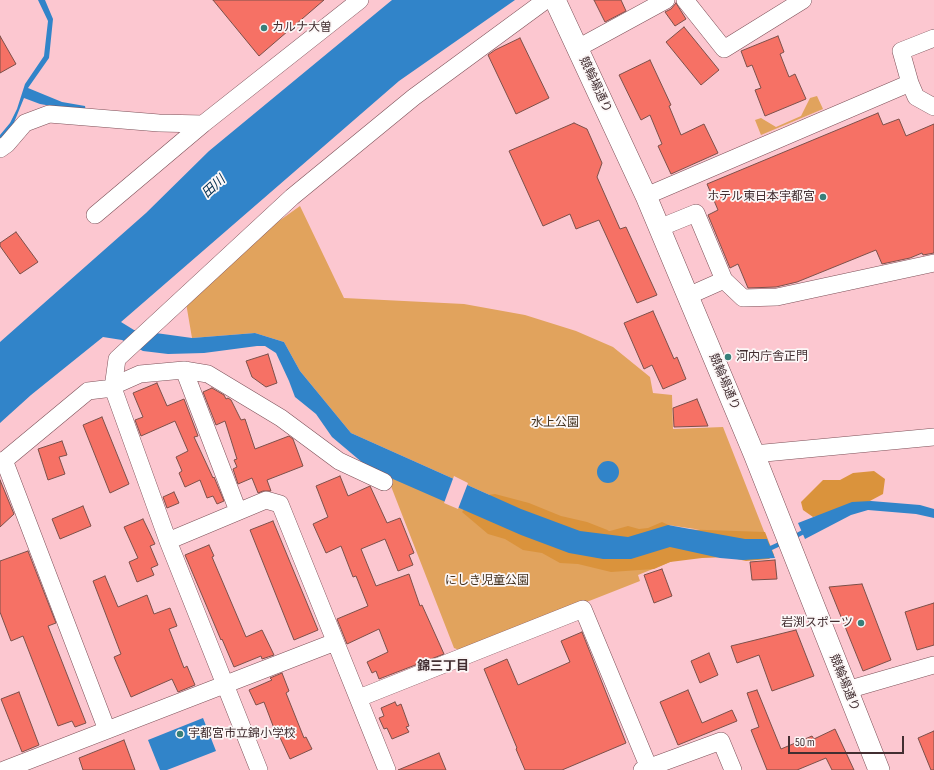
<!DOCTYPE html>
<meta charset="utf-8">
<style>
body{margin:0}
#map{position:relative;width:934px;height:770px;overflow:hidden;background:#fcc7d0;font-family:"Sofia Sans Condensed",sans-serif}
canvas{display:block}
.scale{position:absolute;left:788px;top:736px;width:116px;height:18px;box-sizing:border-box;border:2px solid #422e31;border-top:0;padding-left:5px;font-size:12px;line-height:14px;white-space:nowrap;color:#422e31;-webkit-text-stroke:3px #fcf7f7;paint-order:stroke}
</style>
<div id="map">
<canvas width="934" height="770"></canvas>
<div class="scale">50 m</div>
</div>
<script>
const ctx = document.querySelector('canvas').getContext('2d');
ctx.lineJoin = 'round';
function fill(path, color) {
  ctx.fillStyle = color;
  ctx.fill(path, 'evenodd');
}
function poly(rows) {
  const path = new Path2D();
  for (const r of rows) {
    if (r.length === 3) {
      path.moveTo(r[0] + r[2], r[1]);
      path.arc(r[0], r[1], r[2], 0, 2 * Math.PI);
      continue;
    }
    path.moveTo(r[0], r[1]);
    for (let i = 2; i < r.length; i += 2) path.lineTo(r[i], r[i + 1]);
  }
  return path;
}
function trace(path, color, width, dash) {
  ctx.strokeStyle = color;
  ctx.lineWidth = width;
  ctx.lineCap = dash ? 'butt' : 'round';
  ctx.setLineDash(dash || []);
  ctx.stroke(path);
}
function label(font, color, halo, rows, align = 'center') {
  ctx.font = font + ' "Sofia Sans Condensed","Noto Sans JP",sans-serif';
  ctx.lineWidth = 3.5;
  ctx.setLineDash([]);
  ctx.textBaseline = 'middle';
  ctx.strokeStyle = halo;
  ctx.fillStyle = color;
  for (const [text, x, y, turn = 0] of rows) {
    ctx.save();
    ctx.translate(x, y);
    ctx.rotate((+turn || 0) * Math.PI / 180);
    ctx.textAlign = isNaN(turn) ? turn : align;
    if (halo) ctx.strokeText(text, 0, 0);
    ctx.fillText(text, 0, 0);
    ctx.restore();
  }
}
fill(poly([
 [817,96,823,109,761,135,755,120,761,118,776,127,801,116,810,98],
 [300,206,344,298,464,304,525,315,576,331,613,347,650,377,653,393,672,395,673,429,723,427,767,539,745,539,695,529,668,525,628,537,521,509,351,433,300,371,284,342,255,333,192,338,186,303,272,226],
 [387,476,695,552,638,575,640,581,462,651,454,648]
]), '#e1a35d');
fill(poly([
 [874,471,885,479,883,494,868,502,833,513,813,517,803,510,801,502,823,480,840,480,853,473],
 [495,494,529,503,561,516,587,522,610,531,628,526,639,529,648,528,662,522,677,529,765,532,774,555,769,559,746,561,728,557,702,558,670,562,654,569,611,572,578,564,560,563,542,553,523,550,505,539,488,534,462,512,475,497]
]), '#da933c');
fill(poly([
 [38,0,45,0,53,19,49,58,28,88,62,102,85,106,86,112,40,104,24,98,13,125,0,140,0,135,10,123,17,109,25,84,44,56,48,21],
 [392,0,515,0,399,81,121,322,134,330,192,338,255,333,284,342,300,371,351,433,521,509,580,531,628,537,668,525,745,539,767,539,775,558,743,560,720,558,670,547,631,559,603,559,569,553,521,535,370,469,332,437,316,414,295,397,289,381,276,353,265,346,257,346,204,353,168,354,143,351,122,340,103,337,31,395,0,423,0,342,146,213,209,151],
 [608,472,11],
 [871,501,920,505,934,509,934,518,916,514,868,510,851,515,805,539,798,523,852,502],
 [203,718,216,751,167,770,160,770,148,740]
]), '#3184c9');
fill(poly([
 [454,476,468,483,458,509,444,503]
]), '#fcc7d0');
trace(poly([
 [792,538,807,530],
 [767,549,771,548,784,542]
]), '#3184c9', 4.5);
const building = poly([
 [213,0,324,0,259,56,213,0],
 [594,0,621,0,626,11,605,22,594,0],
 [676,3,686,19,675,26,665,12,671,9,676,3],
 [684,27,719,70,701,85,666,42,684,27],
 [0,36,16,64,0,73,0,36],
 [778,36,784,52,780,54,789,77,795,74,806,99,765,116,755,90,761,88,752,65,747,67,741,51,778,36],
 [520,38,549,98,516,114,488,55,495,50,520,38],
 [650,60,671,105,669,106,681,135,704,124,718,153,671,174,658,146,662,144,650,115,641,120,619,75,650,60],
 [878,113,883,125,899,119,906,136,934,124,934,253,923,255,922,253,910,258,882,264,876,250,797,282,776,287,748,288,738,264,730,268,708,215,718,210,707,184,878,113],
 [574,123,587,129,602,163,597,177,620,229,626,227,657,295,637,303,599,220,576,229,570,214,543,226,509,151,574,123],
 [16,232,38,262,20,274,0,246,0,243,16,232],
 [653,311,674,359,677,357,686,379,663,389,652,365,644,369,624,323,653,311],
 [268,354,277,383,266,387,252,377,246,361,268,354],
 [157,383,167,406,184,399,198,436,194,437,213,478,214,477,224,501,217,504,213,496,207,498,200,480,185,487,179,473,182,471,176,457,188,451,175,421,141,436,135,420,143,417,133,393,157,383],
 [212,388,224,395,226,399,228,398,231,400,241,420,245,419,255,449,289,436,293,439,303,466,267,480,271,491,263,491,258,493,252,478,238,484,233,469,237,467,234,460,237,459,225,421,216,425,203,392,212,388],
 [697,399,708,426,674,427,673,408,697,399],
 [102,417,129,484,110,493,83,425,102,417],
 [62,441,67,455,59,457,65,474,48,480,38,449,62,441],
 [340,476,348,496,370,486,387,523,400,518,414,553,409,555,413,565,398,571,385,539,361,549,376,586,409,574,420,606,422,605,444,654,379,679,376,671,372,673,367,662,388,652,379,629,347,644,337,619,368,606,356,576,353,577,341,546,326,553,313,524,328,517,316,486,340,476],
 [0,480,14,514,0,527,0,480],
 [174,492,179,503,167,508,163,497,174,492],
 [83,506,91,526,60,539,52,519,83,506],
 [143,519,155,544,150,546,158,565,151,568,154,575,137,582,129,562,138,558,124,527,143,519],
 [273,521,318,630,294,640,250,530,273,521],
 [209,545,214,556,212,557,246,637,262,630,274,655,262,659,261,656,234,667,222,639,221,640,185,555,209,545],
 [28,551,56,623,48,626,86,723,75,727,72,721,58,726,23,636,11,641,0,612,0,561,28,551],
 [775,560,777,579,752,580,750,562,775,560],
 [662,569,672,596,654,603,644,575,662,569],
 [105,576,118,607,147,595,154,614,170,608,177,626,169,629,184,668,187,666,195,685,178,692,172,679,131,697,114,657,121,654,93,581,105,576],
 [862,584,891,660,863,671,829,587,862,584],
 [934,603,934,645,917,650,905,612,934,603],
 [796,630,814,676,772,691,759,655,737,663,731,646,796,630],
 [582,632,626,743,562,770,525,770,516,749,517,748,484,669,507,659,518,685,570,662,561,641,582,632],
 [709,653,718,675,700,683,691,661,709,653],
 [282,673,289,691,286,693,304,738,306,737,312,749,290,759,277,731,275,731,264,702,256,705,249,690,272,680,270,678,282,673],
 [688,690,702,723,732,710,737,721,678,745,660,702,688,690],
 [757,690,781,749,812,736,814,739,835,729,854,770,832,770,826,758,797,770,767,770,751,730,759,727,747,693,757,690],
 [19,692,39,745,22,752,1,699,19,692],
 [395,702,397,706,401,704,409,726,406,727,409,732,392,739,387,728,384,729,379,718,384,716,381,708,395,702],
 [934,731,934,770,931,770,918,738,934,731],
 [124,740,135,770,83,770,79,758,124,740],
 [439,753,446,770,398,770,439,753]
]);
fill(building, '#f67165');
trace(building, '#7c504a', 1);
const minor = poly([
 [685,0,724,49,803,0],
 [934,38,901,51,910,83,916,97,934,107],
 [578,48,666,0],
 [0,149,7,144,25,123,49,114,159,123,203,124,360,0],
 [646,196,910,83],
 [95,215,203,124],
 [659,228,696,213,724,280],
 [688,296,724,280,743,298,777,297,934,263],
 [184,370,208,374,281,418,339,461,384,482],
 [113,386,140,374,184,370,238,511],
 [113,388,168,541,259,770],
 [754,454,934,437],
 [4,460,107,730],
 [0,464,88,391,113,388,117,359,292,197,414,97,546,0],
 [168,541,266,500,280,504,387,770],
 [847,690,934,665],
 [359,698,583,609,649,768],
 [4,770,335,642],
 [642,770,721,741,733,770]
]);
const major = poly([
 [555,0,646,196,754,454,879,770]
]);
trace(minor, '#7d5058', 18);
trace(major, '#7d5058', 22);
trace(minor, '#fff', 17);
trace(major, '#fff', 21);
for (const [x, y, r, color] of [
 [264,28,4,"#387f79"],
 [823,197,4,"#387f79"],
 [728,357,4,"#387f79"],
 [861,623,4,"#387f79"],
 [180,734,4,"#387f79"]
]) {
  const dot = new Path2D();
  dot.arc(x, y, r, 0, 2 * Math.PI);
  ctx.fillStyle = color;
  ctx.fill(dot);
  trace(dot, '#fcf7f7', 1.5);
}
label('12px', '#422e31', '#fcf7f7', [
 ["カルナ大曽",272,28],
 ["ホテル東日本宇都宮",815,197,"right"],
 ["河内庁舎正門",736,357],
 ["岩渕スポーツ",853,623,"right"],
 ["宇都宮市立錦小学校",188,734]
], 'left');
label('12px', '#422e31', '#fcf7f7', [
 ["競輪場通り",595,85,65],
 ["競輪場通り",724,382,67],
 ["競輪場通り",844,683,68]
]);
label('12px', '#43321f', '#fcf7f7', [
 ["水上公園",555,423],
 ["にしき児童公園",487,581]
]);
label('italic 13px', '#002e50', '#fcf7f7', [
 ["田川",214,187,-43]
]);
label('bold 13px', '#422e31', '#fcf7f7', [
 ["錦三丁目",443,667]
]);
</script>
